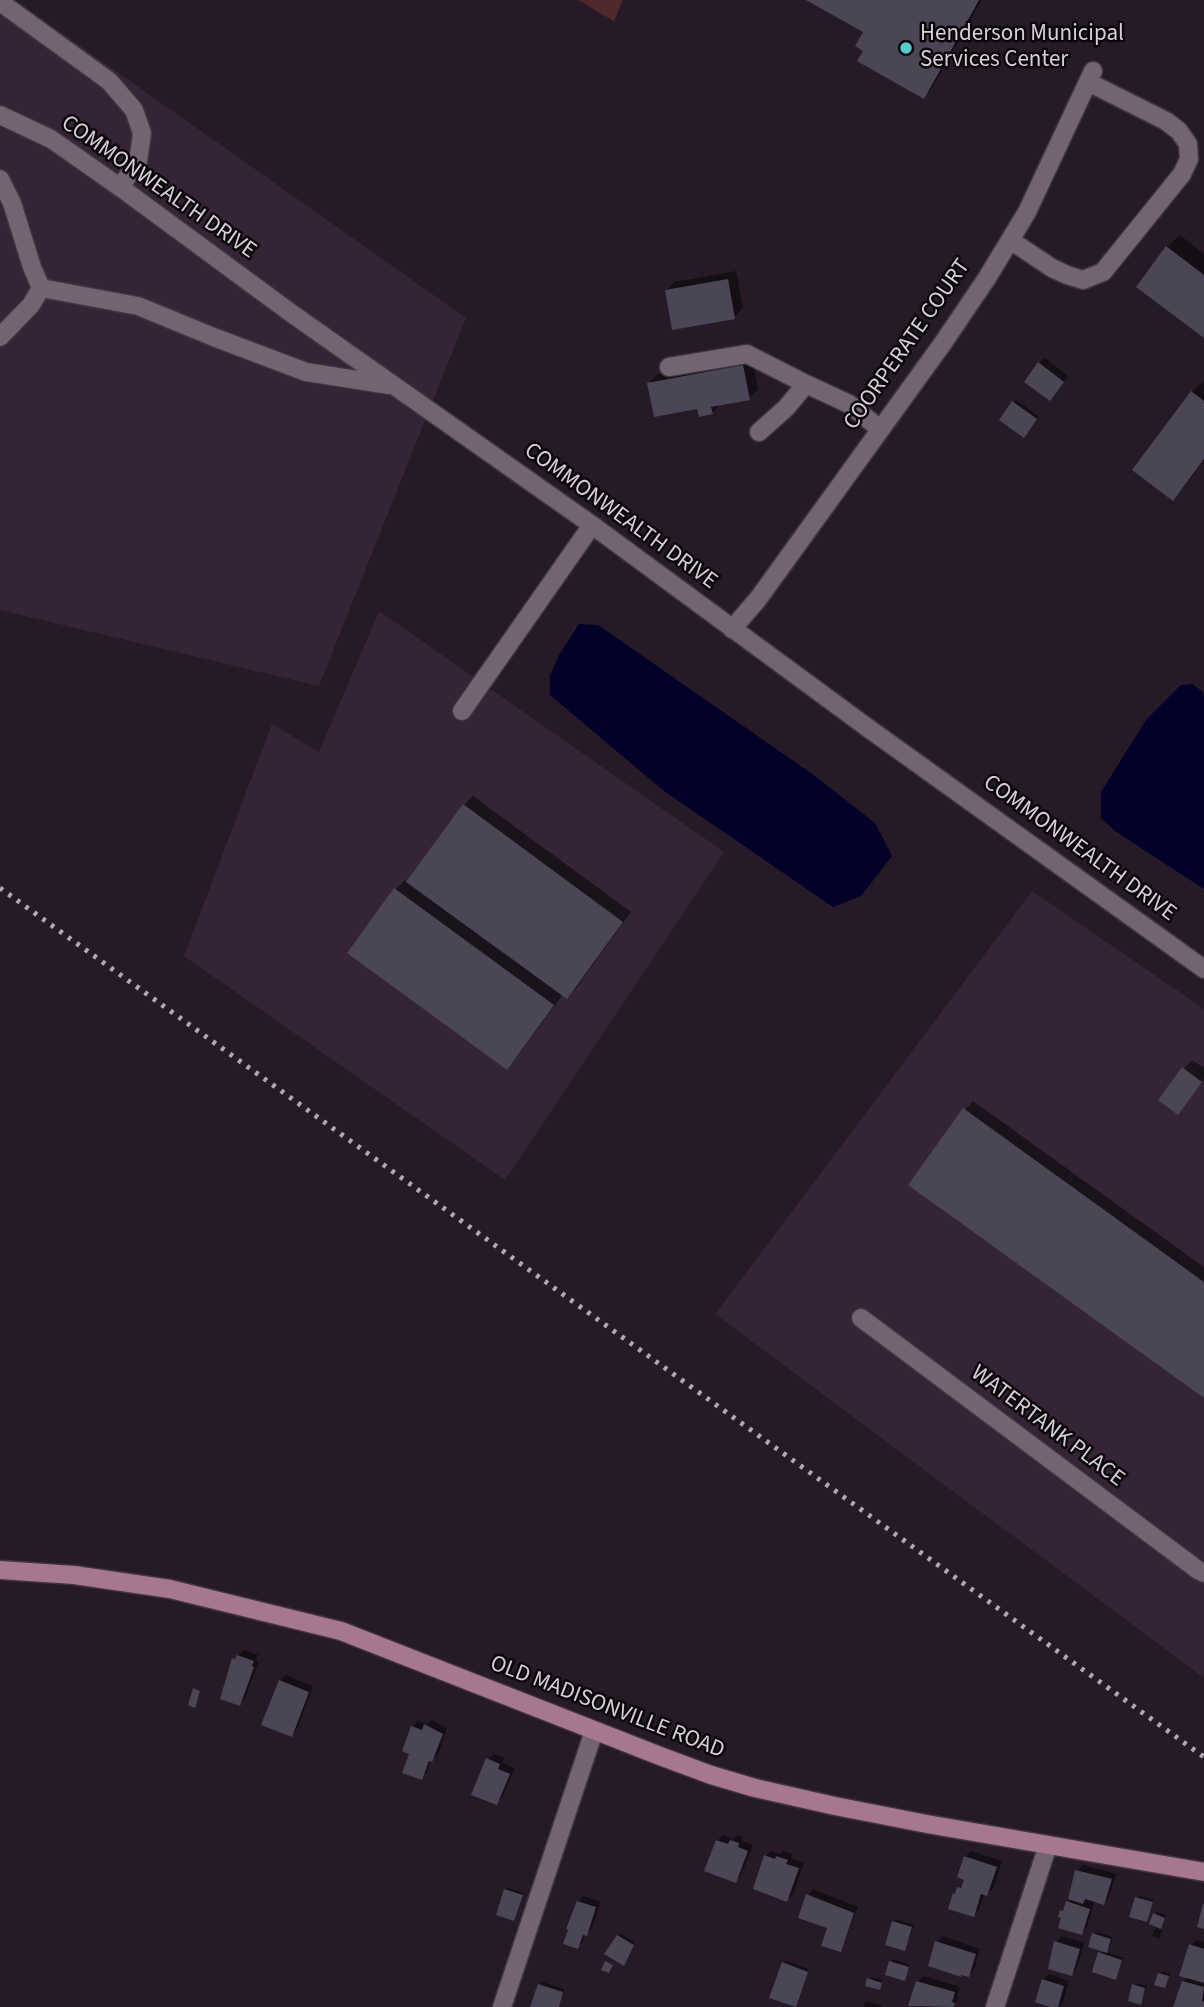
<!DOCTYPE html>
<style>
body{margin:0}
canvas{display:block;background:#261a27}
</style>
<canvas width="1204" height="2007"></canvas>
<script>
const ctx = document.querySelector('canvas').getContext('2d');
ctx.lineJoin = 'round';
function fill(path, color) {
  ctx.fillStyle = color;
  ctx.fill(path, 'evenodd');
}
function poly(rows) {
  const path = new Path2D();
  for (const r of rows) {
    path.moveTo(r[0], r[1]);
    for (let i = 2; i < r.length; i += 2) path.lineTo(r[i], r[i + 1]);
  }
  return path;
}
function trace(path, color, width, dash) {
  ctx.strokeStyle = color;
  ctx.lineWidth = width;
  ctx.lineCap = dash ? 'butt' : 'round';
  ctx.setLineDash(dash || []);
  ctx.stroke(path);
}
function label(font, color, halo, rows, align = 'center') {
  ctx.font = font + ' "Source Sans 3",sans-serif';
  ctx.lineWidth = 5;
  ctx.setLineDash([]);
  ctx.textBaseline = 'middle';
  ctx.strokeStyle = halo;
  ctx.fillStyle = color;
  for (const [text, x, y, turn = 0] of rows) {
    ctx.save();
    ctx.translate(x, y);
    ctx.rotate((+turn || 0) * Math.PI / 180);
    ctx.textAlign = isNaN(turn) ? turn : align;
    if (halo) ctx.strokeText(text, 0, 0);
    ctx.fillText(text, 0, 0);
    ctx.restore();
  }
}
fill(poly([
 [0,0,15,0,466,318,319,686,0,610],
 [379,611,724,852,505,1180,184,956,272,724,319,752],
 [1032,891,1204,1009,1204,1678,715,1314]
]), '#342435');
fill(poly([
 [578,0,623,0,614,21]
]), '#51282b');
fill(poly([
 [579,624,598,625,815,776,875,823,892,856,861,896,833,907,664,791,550,695,550,676,559,655],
 [1192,684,1203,692,1204,696,1204,889,1115,831,1101,818,1101,792,1146,720,1181,685]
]), '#030029');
fill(poly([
 [810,0,982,0,932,88,923,97,866,50,865,32],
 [1180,235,1204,254,1204,336,1167,247],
 [736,271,743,308,734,317,666,291,675,282],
 [752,357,758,389,749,398,721,403,712,413,649,383,658,374],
 [1045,358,1068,376,1056,393,1039,363],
 [1204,381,1204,461,1185,486,1173,498,1192,392],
 [1016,400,1038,416,1026,434,1013,403],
 [473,796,631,912,576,988,567,997,563,994,516,1058,507,1067,350,952,396,889,405,880,408,883,464,805],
 [1192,1060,1204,1068,1204,1079,1178,1112,1183,1069],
 [973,1101,1204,1267,1204,1396,965,1110],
 [244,1650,258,1655,256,1661,259,1661,245,1698,239,1704,234,1659],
 [286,1675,313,1686,297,1729,291,1735,280,1681],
 [432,1720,447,1728,438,1755,431,1760,427,1772,421,1778,412,1753,412,1727,418,1721,427,1724],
 [494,1754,505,1758,502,1763,515,1768,502,1798,497,1803,488,1759],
 [723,1835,733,1839,737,1835,743,1837,742,1841,753,1845,741,1875,736,1881,717,1841],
 [771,1851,781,1854,783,1851,792,1854,791,1858,804,1863,793,1894,787,1900,765,1856],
 [971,1851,1002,1861,993,1889,987,1894,984,1894,979,1910,973,1915,954,1894,964,1882,965,1857],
 [1083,1865,1116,1874,1109,1897,1104,1903,1095,1900,1087,1927,1081,1933,1062,1911,1070,1900,1077,1871],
 [508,1888,524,1893,514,1919,506,1890],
 [813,1889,858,1907,842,1948,808,1895],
 [584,1896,600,1902,592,1929,586,1934,583,1941,578,1947,578,1902],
 [1139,1896,1154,1900,1147,1920,1137,1898],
 [1157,1912,1166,1915,1163,1925,1158,1929,1162,1930,1159,1938,1152,1936,1154,1930,1158,1926,1154,1914],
 [895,1919,914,1925,905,1949,893,1922],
 [1096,1932,1113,1937,1109,1949,1106,1952,1124,1958,1115,1978,1100,1953,1103,1950,1093,1934],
 [621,1934,635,1942,629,1952,631,1953,624,1964,618,1936],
 [943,1936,980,1949,974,1970,968,1975,937,1942],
 [1062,1936,1084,1943,1077,1968,1071,1974,1050,1967,1056,1942],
 [1197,1940,1204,1942,1204,2007,1175,2007,1184,1981,1188,1977,1191,1945],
 [893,1959,910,1965,905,1979,891,1962],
 [786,1961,809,1969,795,2005,783,1963],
 [1162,1971,1170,1974,1165,1986,1160,1974],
 [1049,1974,1069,1981,1063,2002,1058,2007,1055,2007,1043,1980],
 [923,1976,960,1987,957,1996,959,1997,954,2007,916,2007,910,2005,917,1982],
 [871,1977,883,1980,879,1988,869,1979],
 [542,1982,564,1989,559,2007,532,2007],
 [1136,1983,1147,1986,1140,2003,1134,1985],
 [866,2001,881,2005,881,2007,863,2007]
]), '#0007');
fill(poly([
 [806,0,979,0,924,99,857,61,863,51,855,46,863,32],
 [1166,246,1204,275,1204,338,1136,287],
 [728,279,735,319,672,330,665,290],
 [1038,362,1064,382,1050,401,1024,382],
 [743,365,750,400,711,407,713,414,699,417,697,409,654,417,647,383],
 [1191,391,1204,401,1204,459,1173,501,1132,470],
 [1012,401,1037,419,1024,438,999,420],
 [463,804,623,922,567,999,406,882],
 [394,888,554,1005,507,1070,347,953],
 [1182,1067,1202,1082,1178,1115,1158,1100],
 [963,1108,1204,1282,1204,1398,908,1185],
 [237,1655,254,1661,252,1666,254,1667,240,1706,220,1699,232,1658,235,1659],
 [279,1680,309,1692,292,1737,261,1725],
 [193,1688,200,1691,195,1708,188,1705],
 [424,1724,443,1734,432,1762,429,1761,422,1780,402,1773,409,1754,402,1751,411,1726,422,1730],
 [486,1758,500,1764,498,1769,510,1774,497,1805,471,1795],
 [716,1840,728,1844,730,1840,739,1843,738,1847,748,1851,736,1883,704,1871],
 [764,1855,775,1859,776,1856,788,1860,786,1864,799,1868,787,1902,753,1889],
 [964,1856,997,1867,987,1896,981,1894,974,1917,948,1909,953,1893,955,1894,957,1887,961,1888,964,1880,957,1877],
 [1075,1870,1112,1879,1104,1905,1085,1899,1083,1904,1068,1899],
 [504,1889,523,1895,514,1921,496,1915],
 [806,1894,854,1913,841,1952,821,1946,827,1928,798,1918],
 [1135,1897,1153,1902,1147,1922,1129,1917],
 [577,1901,596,1907,587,1936,583,1935,578,1949,563,1944,568,1930,566,1929],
 [1066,1901,1090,1909,1082,1935,1058,1928,1061,1918,1058,1917,1060,1910,1063,1911],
 [1203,1904,1204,1904,1204,1929,1197,1927],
 [1153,1913,1165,1918,1161,1929,1149,1924],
 [892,1921,912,1927,905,1951,885,1945],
 [1092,1933,1111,1939,1107,1953,1088,1947],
 [617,1935,634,1945,624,1966,604,1954],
 [935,1941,976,1954,969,1977,961,1975,961,1977,928,1966],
 [1054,1941,1080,1949,1072,1976,1048,1969],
 [1189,1944,1204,1949,1204,1983,1179,1976],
 [1098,1952,1122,1960,1116,1980,1092,1972],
 [605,1961,613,1965,609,1973,601,1970],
 [889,1961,909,1967,905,1981,885,1975],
 [782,1962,808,1972,796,2007,769,1998],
 [1158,1973,1169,1976,1165,1988,1154,1985],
 [867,1978,882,1983,880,1990,865,1986],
 [1042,1979,1064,1986,1058,2007,1050,2007,1035,2002],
 [916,1981,955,1992,952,2002,955,2003,954,2007,908,2006],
 [1182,1981,1204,1987,1202,2001,1204,2002,1204,2007,1173,2007],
 [538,1984,563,1992,559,2007,530,2007],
 [1132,1984,1145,1988,1141,2005,1128,2001]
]), '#4a4656');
const minor = poly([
 [0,2,109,81,134,110,142,133,138,162,120,187],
 [0,115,51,139,128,193,291,313,592,525,868,728,1204,969],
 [0,179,12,203,32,267,41,288,138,306,216,338,306,372,389,385],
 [1010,240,1052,268,1067,275,1083,280,1103,272,1182,174,1189,159,1188,144,1179,131,1166,121,1088,82],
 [0,337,31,305,41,288],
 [669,367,747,354,806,384],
 [759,432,786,408,806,384,849,404,880,429],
 [732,629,758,599,943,343,987,278,1027,212,1093,71],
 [462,711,592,525],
 [861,1318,1198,1570,1204,1573],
 [502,2007,594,1731],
 [995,2007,1048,1845]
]);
const major = poly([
 [0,1570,74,1575,170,1589,341,1631,660,1756,711,1775,755,1788,835,1806,927,1824,1204,1872]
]);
trace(minor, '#3e353f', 21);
trace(major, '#3e353f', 21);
trace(minor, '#726473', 18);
trace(major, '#a77691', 18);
trace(poly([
 [0,888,1204,1757]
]), '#b2a9b2', 5, [3.5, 7]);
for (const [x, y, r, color] of [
 [906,48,7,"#53cdca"]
]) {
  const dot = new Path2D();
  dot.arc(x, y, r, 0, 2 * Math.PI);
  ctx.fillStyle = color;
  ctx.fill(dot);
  trace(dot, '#0c070c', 2.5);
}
label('23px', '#d7cfd7', '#0c070c', [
 ["Henderson Municipal",920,35],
 ["Services Center",920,61]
], 'left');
label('23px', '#d7cfd7', '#0c070c', [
 ["COMMONWEALTH DRIVE",158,188,35],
 ["COORPERATE COURT",908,345,-55],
 ["COMMONWEALTH DRIVE",620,517,36],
 ["COMMONWEALTH DRIVE",1079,849,36],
 ["WATERTANK PLACE",1047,1427,37],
 ["OLD MADISONVILLE ROAD",607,1708,21]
]);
</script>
